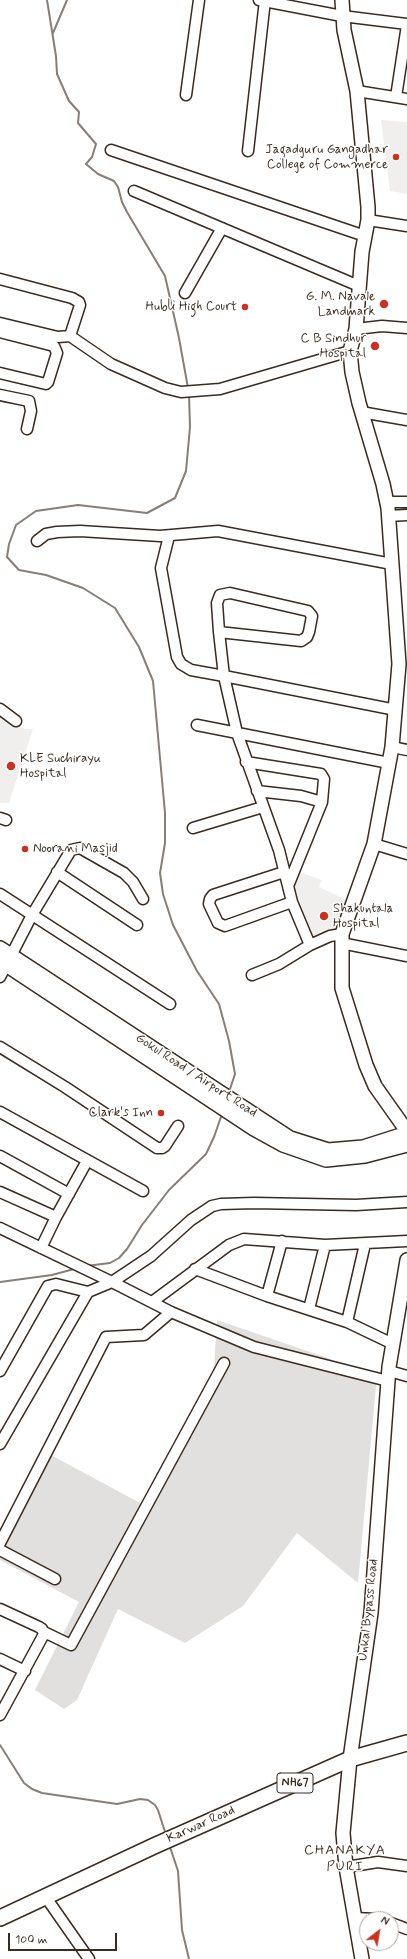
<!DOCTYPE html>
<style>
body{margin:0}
#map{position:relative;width:407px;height:1959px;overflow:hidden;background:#fff;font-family:Mynerve,sans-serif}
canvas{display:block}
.north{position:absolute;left:359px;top:1911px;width:40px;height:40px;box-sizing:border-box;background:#fff;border:1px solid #b1aaa5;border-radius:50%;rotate:31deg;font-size:11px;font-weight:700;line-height:16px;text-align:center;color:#3b2a1e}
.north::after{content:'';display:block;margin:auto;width:14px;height:18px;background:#c8321e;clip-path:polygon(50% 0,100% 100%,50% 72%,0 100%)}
.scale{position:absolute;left:8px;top:1933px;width:109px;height:18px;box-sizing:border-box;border:2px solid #3b2a1e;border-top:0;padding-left:5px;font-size:12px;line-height:14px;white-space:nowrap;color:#3b2a1e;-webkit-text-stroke:3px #fff;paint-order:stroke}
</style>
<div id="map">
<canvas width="407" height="1959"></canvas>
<div class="north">N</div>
<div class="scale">100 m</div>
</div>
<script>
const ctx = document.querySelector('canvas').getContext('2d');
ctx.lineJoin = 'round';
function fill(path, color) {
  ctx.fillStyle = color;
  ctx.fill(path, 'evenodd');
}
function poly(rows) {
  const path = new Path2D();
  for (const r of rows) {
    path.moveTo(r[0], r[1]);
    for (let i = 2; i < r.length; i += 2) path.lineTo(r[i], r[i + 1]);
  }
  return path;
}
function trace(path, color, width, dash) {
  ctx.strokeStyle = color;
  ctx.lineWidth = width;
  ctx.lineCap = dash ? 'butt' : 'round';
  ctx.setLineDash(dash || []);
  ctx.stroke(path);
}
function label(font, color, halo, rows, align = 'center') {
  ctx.font = font + ' Mynerve,sans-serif';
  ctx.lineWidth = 3;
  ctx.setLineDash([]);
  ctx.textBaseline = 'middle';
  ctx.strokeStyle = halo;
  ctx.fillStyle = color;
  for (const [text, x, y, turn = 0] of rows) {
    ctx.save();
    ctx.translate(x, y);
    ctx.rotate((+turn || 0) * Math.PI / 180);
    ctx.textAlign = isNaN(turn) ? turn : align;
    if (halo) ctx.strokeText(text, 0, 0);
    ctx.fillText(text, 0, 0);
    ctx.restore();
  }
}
fill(poly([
 [381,120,407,122,407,194,390,191],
 [0,718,25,729,33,729,9,803,0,803],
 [299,872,322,880,319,887,351,902,338,931,313,938,293,887]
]), '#f1efee');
fill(poly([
 [217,1320,377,1375,358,1583,297,1533,243,1606,185,1643,118,1609,77,1700,64,1709,35,1690,79,1602,0,1560,0,1543,49,1454,142,1504,213,1385]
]), '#e2e0de');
trace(poly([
 [47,0,56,56,57,74,69,101,79,112,78,123,96,144,92,157,86,164,98,174,114,181,118,187,122,202,127,212,165,276,179,338,188,388],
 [53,33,67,0],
 [189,395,190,427,186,471,175,498,147,513,78,505,36,511,16,525,9,544,7,557,19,570,46,575,83,588,115,608,139,647,153,681,165,813,165,843,160,873,163,894,173,925,197,971,219,1004,229,1041,235,1074,229,1092],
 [86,1266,110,1263,119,1258,127,1249,142,1225,169,1190,206,1154,214,1137,222,1114],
 [0,1282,52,1275,74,1269],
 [0,1745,24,1783,32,1789,42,1793,117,1804,140,1799,148,1800,155,1805,158,1810,166,1835],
 [169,1844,178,1871,182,1930,189,1959]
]), '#887e77', 2);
const minor = poly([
 [259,0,342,16,407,24],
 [357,91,407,99],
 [186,95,199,0],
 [396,97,407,25],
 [111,150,365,236],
 [248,151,265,0],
 [134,191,359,286],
 [368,220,407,226],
 [0,279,72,298,79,302,80,305,70,336,58,337,0,323],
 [185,293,222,228],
 [356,329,382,326,407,328],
 [0,332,54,346,57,353,48,382,46,384,0,373],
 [70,336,111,364,165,388,181,392,220,389,350,351],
 [0,395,29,401,31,411,27,429],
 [361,412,407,420],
 [386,502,407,502],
 [388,516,407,515],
 [169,536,161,568,177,657,181,664,191,670,224,676,237,733,279,850,292,902,310,945,330,936,342,934],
 [37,541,46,534,57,532,80,531,160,536,218,531,392,564],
 [219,632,301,641,307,637,309,632,312,616,308,611,230,593,220,595,217,603,219,632,224,676,396,710],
 [0,709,16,721],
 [197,725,389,763],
 [392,747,407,750],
 [246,762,321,774,324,779,322,802,301,796,257,791],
 [0,818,6,820],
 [193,828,263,807],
 [374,844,407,854],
 [57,872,137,925],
 [284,872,213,895,210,899,209,904,218,923,225,926,292,902],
 [288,886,322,802],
 [0,894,170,1004],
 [341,943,407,956],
 [252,975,279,964,310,945],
 [0,977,32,915,71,850,80,848,124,873,133,882,143,899],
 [0,1047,65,1087,157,1148,162,1148,165,1146,178,1126],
 [0,1112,143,1191],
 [0,1156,69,1194],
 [0,1192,56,1217],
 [0,1228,112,1282,151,1256,191,1220,212,1206,221,1204,254,1203,356,1205,407,1202],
 [41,1248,56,1217,87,1161],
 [195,1269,267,1296,347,1322,393,1344],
 [267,1296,282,1241],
 [152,1302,229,1245,244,1239,325,1245,407,1241],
 [309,1309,325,1245],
 [347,1322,365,1244],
 [0,1371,48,1286,56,1284,88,1292,112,1282,171,1312,254,1347,388,1381],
 [389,1371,407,1376],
 [0,1444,88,1292],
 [0,1543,106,1337,144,1335,171,1312],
 [0,1550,55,1579],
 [0,1609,39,1627,42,1629,44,1634,0,1715],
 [44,1632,71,1645,224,1363],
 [0,1659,25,1671],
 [346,1867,378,1862,407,1866],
 [45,1896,89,1959],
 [354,1918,377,1919],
 [391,1923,407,1929]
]);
const major = poly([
 [342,0,344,30,357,91,368,207,368,220,362,252,356,329,350,351,352,372,359,403,383,484,388,508,399,664,392,747,374,844,342,934,342,988,366,1065,375,1086,404,1127,407,1140],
 [0,948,290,1138,328,1150,363,1147,407,1133],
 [0,961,254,1129,283,1145,326,1160,365,1156,407,1145],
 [362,1959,346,1867,343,1833,350,1759,371,1613,389,1367,407,1260]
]);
const highway = poly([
 [0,1918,154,1846,350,1759,407,1743]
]);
trace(minor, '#3b2a1e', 13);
trace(major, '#3b2a1e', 16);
trace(highway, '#3b2a1e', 18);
trace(minor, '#fff', 10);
trace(major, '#fff', 13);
trace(highway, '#fff', 15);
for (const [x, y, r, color] of [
 [396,157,4,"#c8321e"],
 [384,304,5,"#c8321e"],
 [245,307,4,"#c8321e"],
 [375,346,5,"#c8321e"],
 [11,766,5,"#c8321e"],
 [25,849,4,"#c8321e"],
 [324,916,5,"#c8321e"],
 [161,1113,4,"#c8321e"]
]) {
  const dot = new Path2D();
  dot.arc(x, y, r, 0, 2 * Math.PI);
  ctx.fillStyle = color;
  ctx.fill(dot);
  trace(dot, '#fff', 1.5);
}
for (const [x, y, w] of [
 [295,1783,36]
]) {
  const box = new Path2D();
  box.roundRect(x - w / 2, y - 10, w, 20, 3);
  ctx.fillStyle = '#fff';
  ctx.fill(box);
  trace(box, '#3b2a1e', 1);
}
label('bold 12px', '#3b2a1e', null, [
 ["NH67",295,1783]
]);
label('13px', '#3b2a1e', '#fff', [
 ["Jagadguru Gangadhar",388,150],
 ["College of Commerce",388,165],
 ["G. M. Navale",375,297],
 ["Landmark",375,312],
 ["Hubli High Court",237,307],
 ["C B Sindhur",366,339],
 ["Hospital",366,354],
 ["KLE Suchirayu",20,759,"left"],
 ["Hospital",20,774,"left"],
 ["Noorani Masjid",33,849,"left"],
 ["Shakuntala",333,909,"left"],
 ["Hospital",333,924,"left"],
 ["Clark's Inn",153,1113]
], 'right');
label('13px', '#3b2a1e', '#fff', [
 ["Gokul Road / Airport Road",196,1076,33],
 ["Unkal Bypass Road",369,1610,-84],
 ["Karwar Road",201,1825,-24]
]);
ctx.letterSpacing = '1px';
label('14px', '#3b2a1e', '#fff', [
 ["CHANAKYA",345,1851],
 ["PURI",345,1867]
]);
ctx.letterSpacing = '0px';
</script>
